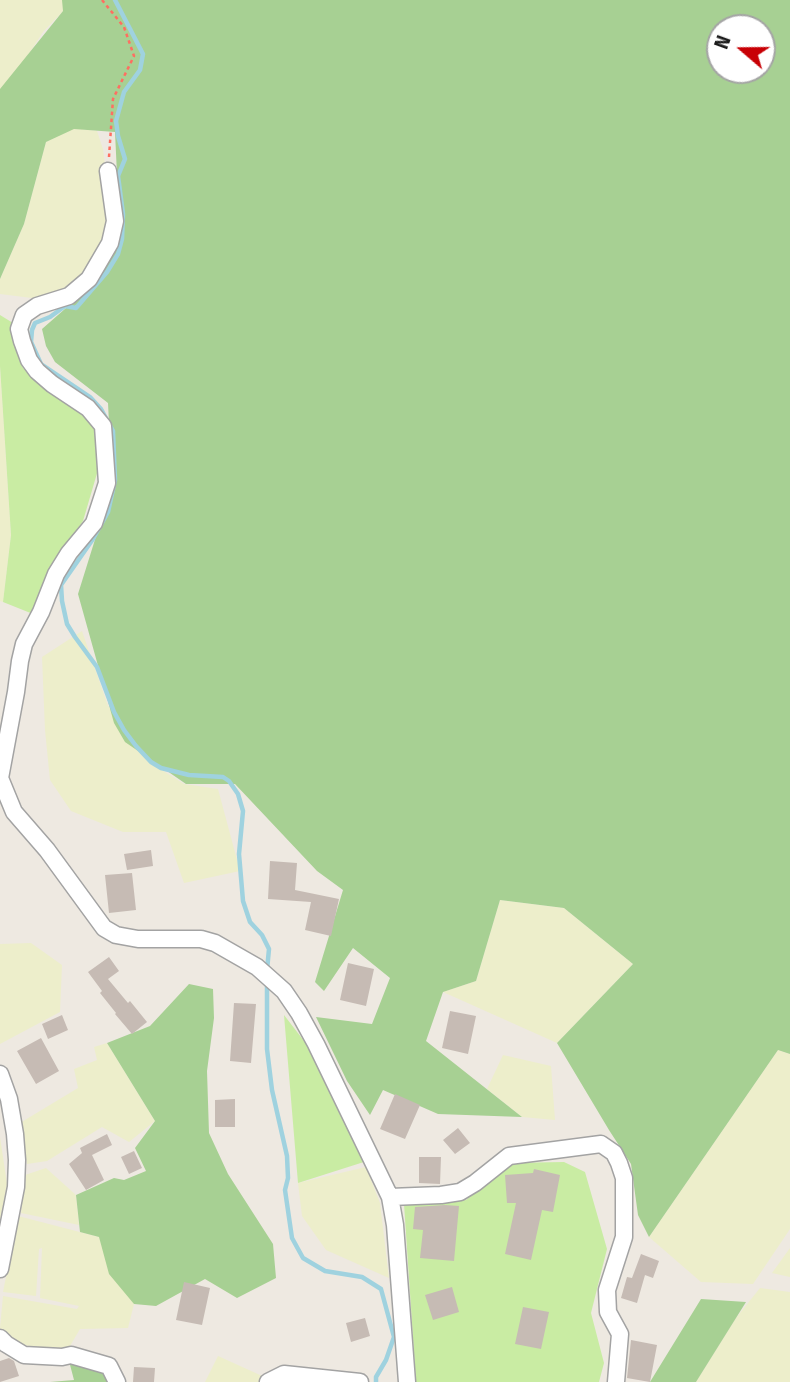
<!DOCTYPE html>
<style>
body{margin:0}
#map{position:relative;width:790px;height:1382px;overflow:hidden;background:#eee9e1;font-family:"Fira Sans",sans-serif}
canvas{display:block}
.north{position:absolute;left:706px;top:14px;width:70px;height:70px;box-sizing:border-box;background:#fff;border:2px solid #a4a4a4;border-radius:50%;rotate:290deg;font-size:19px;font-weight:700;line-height:28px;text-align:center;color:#1c1c1c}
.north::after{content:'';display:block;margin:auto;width:24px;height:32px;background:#c80005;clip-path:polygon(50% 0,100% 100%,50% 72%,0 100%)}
</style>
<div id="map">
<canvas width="790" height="1382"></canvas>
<div class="north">N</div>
</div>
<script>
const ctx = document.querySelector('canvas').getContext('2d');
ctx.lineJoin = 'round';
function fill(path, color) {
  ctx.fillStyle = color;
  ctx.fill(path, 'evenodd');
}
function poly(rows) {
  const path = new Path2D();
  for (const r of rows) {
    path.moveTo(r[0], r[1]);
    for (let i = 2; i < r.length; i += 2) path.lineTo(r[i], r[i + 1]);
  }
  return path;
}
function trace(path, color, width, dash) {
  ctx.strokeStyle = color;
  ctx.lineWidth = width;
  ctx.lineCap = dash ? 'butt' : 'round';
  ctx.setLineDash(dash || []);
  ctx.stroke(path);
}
fill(poly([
 [0,0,68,0,69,5,43,32,3,94,0,95],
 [74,128,97,131,103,149,109,197,107,237,80,282,48,300,0,294,0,279,24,224,46,142],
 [0,366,11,535,3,602,0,601],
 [82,631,108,706,154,765,184,784,218,789,240,871,184,883,166,832,123,832,71,811,50,780,45,730,42,657],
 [500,900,564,908,633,964,557,1043,443,992,476,981],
 [31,943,62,965,60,1012,0,1044,0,944],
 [107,1043,155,1121,129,1142,102,1127,47,1161,27,1164,20,1123,78,1088,74,1069,97,1060,94,1047],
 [778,1050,790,1054,790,1229,753,1284,701,1282,649,1237],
 [503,1055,551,1066,555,1120,522,1117,487,1089],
 [0,1137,7,1184,0,1220],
 [366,1167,380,1203,389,1278,326,1250,302,1216,298,1183],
 [46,1168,76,1195,79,1225,21,1213,25,1175],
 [18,1216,99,1237,134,1304,128,1328,80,1329,67,1351,23,1345,0,1328,3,1296,77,1309,79,1306,40,1298,42,1248,39,1249,36,1296,3,1292],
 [790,1248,790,1277,772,1273],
 [760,1288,790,1292,790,1382,696,1382,736,1318],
 [218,1356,271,1380,295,1382,205,1382]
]), '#edeecb');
fill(poly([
 [0,315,13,323,23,368,95,420,98,470,83,521,55,563,33,614,3,602,11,535,0,366],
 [284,1015,311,1050,367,1161,298,1183],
 [564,1162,585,1172,607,1249,591,1313,604,1363,599,1382,416,1382,404,1204,466,1200,510,1163]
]), '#c9eca3');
fill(poly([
 [62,0,790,0,790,1054,778,1050,649,1237,638,1215,631,1164,609,1130,557,1043,633,964,564,908,500,900,476,981,443,992,426,1041,522,1117,438,1114,383,1090,370,1115,347,1081,316,1017,372,1024,390,978,353,948,324,991,315,982,343,890,317,871,235,784,186,784,125,742,114,723,78,594,112,485,108,403,55,362,46,346,42,329,90,287,120,238,115,132,74,129,46,142,24,224,0,279,0,89,63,11],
 [720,28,762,28,762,70,720,70],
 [189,984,213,989,214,1018,207,1071,209,1133,228,1174,273,1244,276,1278,237,1298,205,1279,156,1306,134,1304,109,1274,99,1237,80,1232,76,1195,114,1178,124,1180,146,1171,135,1148,155,1121,107,1043,150,1026],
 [701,1299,746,1302,696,1382,650,1382],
 [69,1361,99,1361,114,1382,50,1382,74,1380]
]), '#a7d093');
trace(poly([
 [115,0,143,54,140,70,124,92,116,121,118,136,125,159,118,176,123,214,122,239,118,254,107,272,76,308,65,306,50,317,35,323,32,330,31,342,41,364,90,397,101,409,113,431,115,480,108,512,93,539,61,585,62,601,67,624,75,637,97,667,114,712,124,730,136,746,151,762,161,768,189,775,223,777,229,781,238,794,243,811,239,854,243,901,250,922,262,935,269,949,267,970],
 [267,982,267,1049,272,1090,287,1156,288,1178,285,1190,292,1238,303,1258,325,1271,362,1277,381,1289,394,1337,386,1360,376,1377,376,1382]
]), '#9fd2df', 4.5);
fill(poly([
 [151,850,153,866,127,870,124,854],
 [270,861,297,863,295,890,339,899,331,936,305,930,311,902,268,899],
 [132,873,136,910,109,913,105,875],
 [109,957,119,971,108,979,128,1003,130,1001,147,1022,132,1034,115,1014,116,1013,100,993,102,991,88,972],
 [348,963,374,969,366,1006,340,1000],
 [234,1003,256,1004,251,1063,230,1061],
 [450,1011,476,1016,468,1054,442,1048],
 [62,1015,68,1030,48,1039,42,1024],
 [41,1038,59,1071,36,1084,17,1051],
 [395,1094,420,1105,405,1139,380,1129],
 [235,1099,235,1127,215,1127,215,1100],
 [458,1128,470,1143,455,1154,443,1140],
 [107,1134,112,1145,92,1155,104,1180,86,1190,69,1164,82,1153,80,1148],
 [134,1151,142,1168,129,1174,121,1157],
 [419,1157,441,1157,440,1184,419,1183],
 [534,1169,560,1175,553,1212,542,1210,531,1260,505,1254,516,1203,507,1203,505,1175,533,1173],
 [445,1205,459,1206,454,1261,420,1258,423,1230,413,1229,415,1207],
 [641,1254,659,1261,653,1278,645,1275,637,1303,621,1298,627,1277,632,1278],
 [184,1282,210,1288,202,1325,176,1320],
 [452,1287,459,1312,433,1320,425,1295],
 [523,1307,549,1312,541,1349,515,1344],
 [365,1318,370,1336,351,1342,346,1323],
 [631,1340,657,1345,650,1382,627,1378],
 [9,1358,14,1361,19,1376,0,1382,0,1361],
 [134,1367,155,1368,154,1382,133,1382]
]), '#c6bbb4');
const minor = poly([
 [0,778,14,812,47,850,104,928,116,935,138,939,201,939,215,943,257,967,284,991,299,1013,316,1044,390,1197,395,1225,407,1382],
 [0,778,16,692,20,661,24,644,41,612,56,574,69,553,94,523,107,483,103,426,88,408,52,384,37,371,29,360,22,341,19,329,24,315,37,306,69,296,89,279,110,243,115,221,108,171],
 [0,1074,9,1099,15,1134,17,1160,16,1187,0,1269],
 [390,1197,441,1195,460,1192,475,1183,509,1156,601,1144,614,1153,619,1163,624,1178,624,1237,607,1290,608,1312,620,1334,616,1382],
 [0,1338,6,1344,24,1355,62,1357,71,1355,109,1366,117,1382],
 [268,1382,284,1374,360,1382]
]);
trace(minor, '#a3a3a3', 19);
trace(poly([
 [102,0,124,27,134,56,113,99,109,157]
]), '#ff6e61', 2.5, [3.5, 3.5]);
trace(minor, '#fff', 16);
</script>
